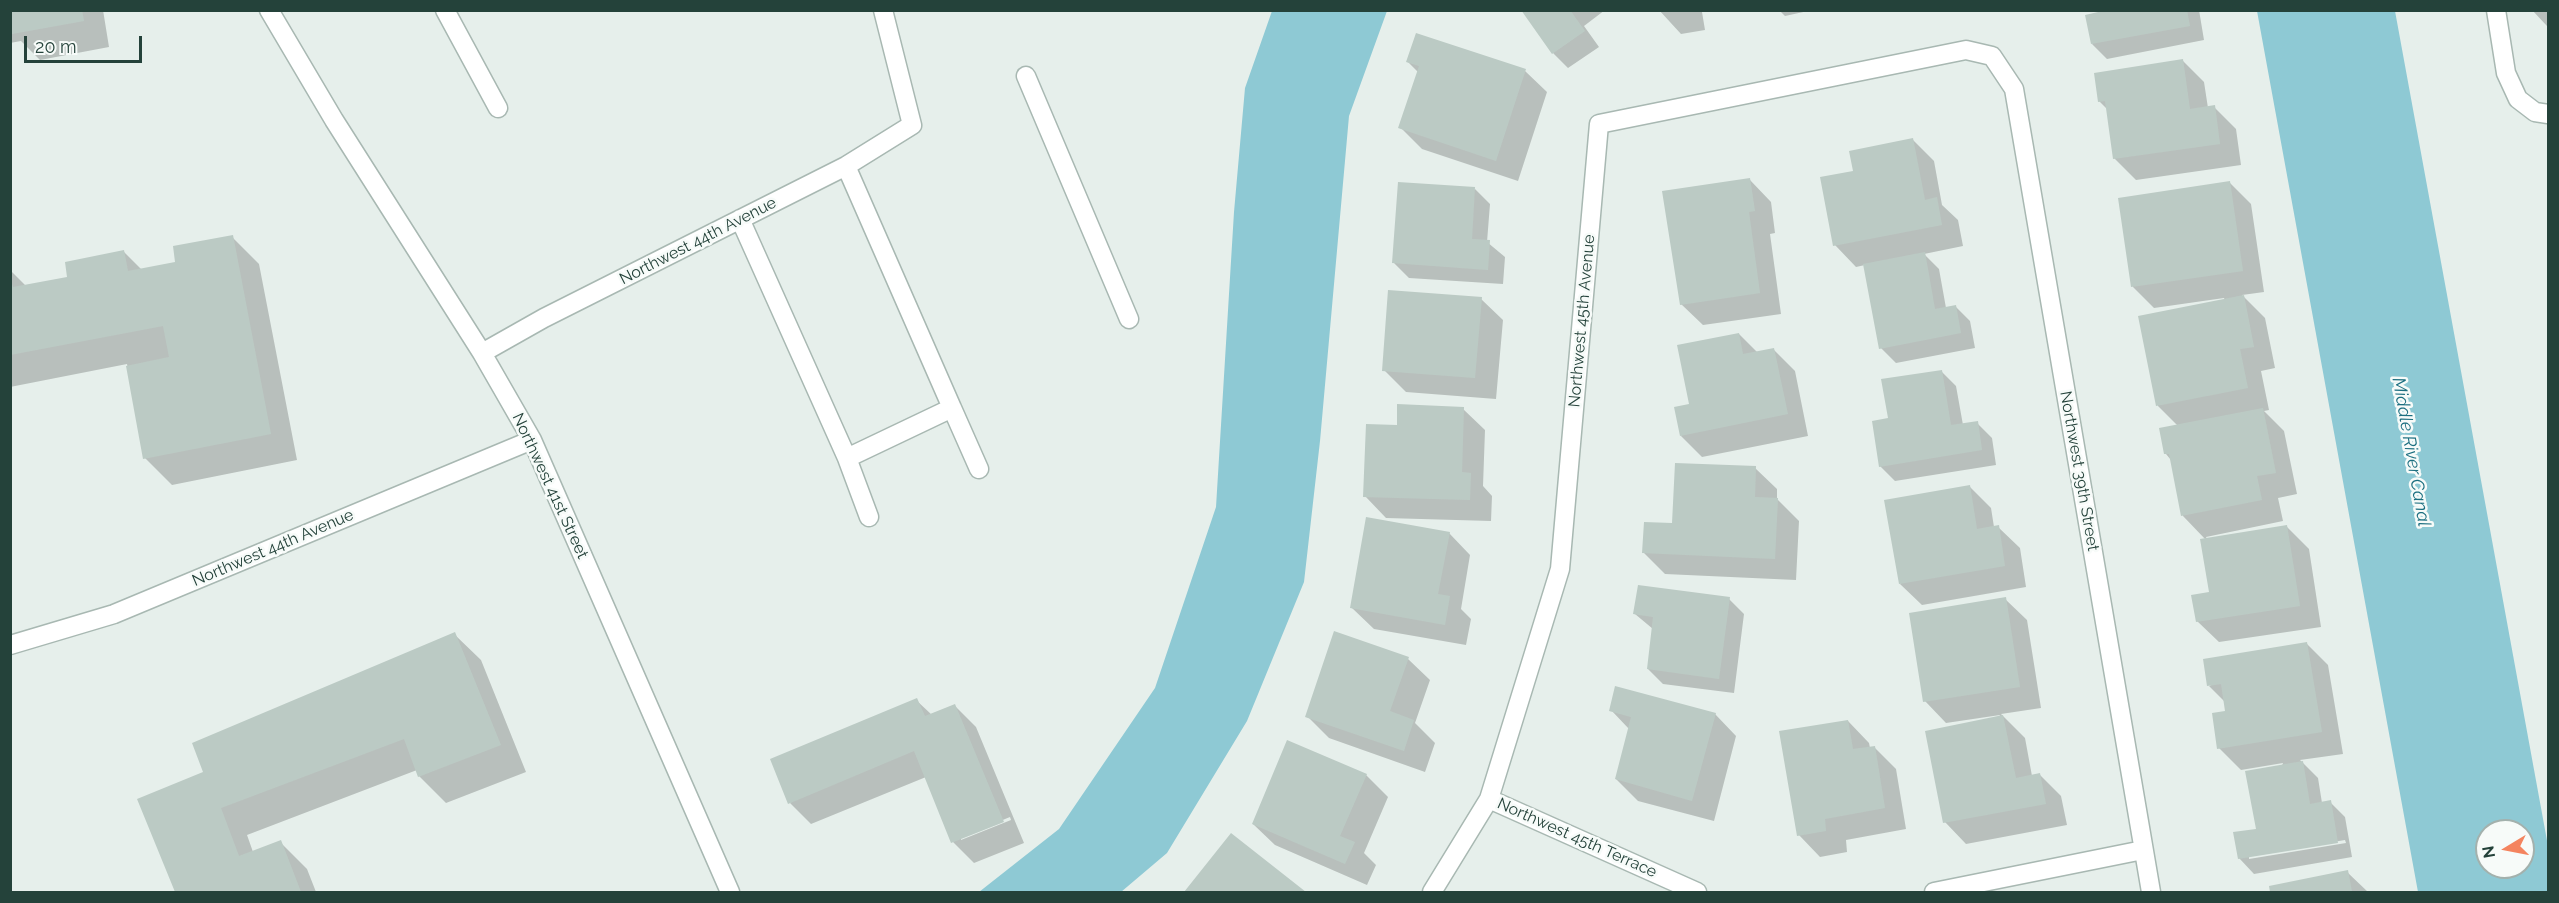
<!DOCTYPE html>
<style>
body{margin:0}
#map{position:relative;width:2559px;height:903px;overflow:hidden;background:#e6efeb;font-family:Raleway,sans-serif}
canvas{display:block}
.frame{position:absolute;inset:0;border:12px solid #24423a;pointer-events:none}
.north{position:absolute;left:2475px;top:819px;width:60px;height:60px;box-sizing:border-box;background:#f7fbf9;border:2px solid #a3b1ad;border-radius:50%;rotate:260deg;font-size:16px;font-weight:700;line-height:24px;text-align:center;color:#24423a}
.north::after{content:'';display:block;margin:auto;width:21px;height:27px;background:#f4845f;clip-path:polygon(50% 0,100% 100%,50% 72%,0 100%)}
.scale{position:absolute;left:24px;top:36px;width:118px;height:27px;box-sizing:border-box;border:3px solid #24423a;border-top:0;padding-left:8px;font-size:18px;line-height:21px;white-space:nowrap;color:#24423a;-webkit-text-stroke:4px #f7fbf9;paint-order:stroke}
</style>
<div id="map">
<canvas width="2559" height="903"></canvas>
<div class="frame"></div>
<div class="north">N</div>
<div class="scale">20 m</div>
</div>
<script>
const ctx = document.querySelector('canvas').getContext('2d');
ctx.lineJoin = 'round';
function fill(path, color) {
  ctx.fillStyle = color;
  ctx.fill(path, 'evenodd');
}
function poly(rows) {
  const path = new Path2D();
  for (const r of rows) {
    path.moveTo(r[0], r[1]);
    for (let i = 2; i < r.length; i += 2) path.lineTo(r[i], r[i + 1]);
  }
  return path;
}
function trace(path, color, width, dash) {
  ctx.strokeStyle = color;
  ctx.lineWidth = width;
  ctx.lineCap = dash ? 'butt' : 'round';
  ctx.setLineDash(dash || []);
  ctx.stroke(path);
}
function label(font, color, halo, rows, align = 'center') {
  ctx.font = font + ' Raleway,sans-serif';
  ctx.lineWidth = 5;
  ctx.setLineDash([]);
  ctx.textBaseline = 'middle';
  ctx.strokeStyle = halo;
  ctx.fillStyle = color;
  for (const [text, x, y, turn = 0] of rows) {
    ctx.save();
    ctx.translate(x, y);
    ctx.rotate((+turn || 0) * Math.PI / 180);
    ctx.textAlign = isNaN(turn) ? turn : align;
    if (halo) ctx.strokeText(text, 0, 0);
    ctx.fillText(text, 0, 0);
    ctx.restore();
  }
}
fill(poly([
 [1272,11,1387,11,1349,116,1320,441,1304,582,1247,721,1167,853,1121,892,979,892,1059,829,1155,688,1216,507,1234,212,1245,88],
 [2257,11,2395,11,2548,846,2548,892,2418,892],
 [2487,831,2523,831,2523,867,2487,867]
]), '#8ec9d4');
fill(poly([
 [10,10,103,10,109,47,40,60,21,41,10,43],
 [1523,10,1605,10,1584,26,1599,47,1568,68,1553,53],
 [1659,10,1710,10,1702,12,1705,30,1681,34],
 [1779,10,1808,10,1808,11,1785,16],
 [2108,10,2199,10,2204,40,2107,59,2092,44],
 [2548,10,2547,26,2532,10],
 [2183,61,2204,82,2208,108,2214,107,2236,129,2241,165,2136,180,2114,158,2107,109,2099,101],
 [1408,62,1525,71,1547,92,1518,181,1422,149,1400,127,1418,72],
 [1913,140,1934,161,1942,205,1958,220,1963,246,1924,254,1939,269,1946,308,1955,306,1970,321,1975,348,1896,363,1881,348,1865,265,1856,267,1835,245,1854,172],
 [1750,180,1771,202,1775,233,1770,234,1781,314,1703,325,1681,304],
 [2230,183,2251,204,2264,292,2242,295,2265,318,2275,368,2261,371,2269,410,2264,411,2284,431,2297,494,2278,498,2283,521,2206,537,2207,539,2287,527,2309,549,2321,627,2219,642,2197,621,2210,594,2206,540,2183,516,2171,460,2166,454,2178,426,2158,406,2140,317,2225,301,2224,298,2154,308,2133,287,2119,199],
 [1475,189,1490,204,1487,242,1505,257,1503,284,1409,278,1394,263],
 [232,237,259,264,297,460,172,485,145,458,127,364,10,387,10,270,26,286,69,278,124,252,142,270,177,263],
 [1481,299,1503,320,1496,399,1406,392,1384,370],
 [1739,334,1757,352,1773,349,1795,371,1808,436,1702,457,1681,436,1691,405],
 [1941,371,1956,386,1963,425,1977,423,1992,438,1996,465,1895,481,1880,466,1889,420],
 [1463,409,1485,430,1483,486,1492,496,1491,521,1386,518,1365,496,1398,426],
 [1755,468,1777,489,1777,499,1799,521,1796,580,1665,574,1644,553],
 [1970,487,1991,508,1994,527,1998,527,2020,548,2026,587,1922,605,1900,584],
 [1449,533,1470,555,1461,609,1471,619,1466,645,1374,629,1352,608],
 [1729,599,1744,614,1734,693,1663,684,1648,669,1653,629,1635,614],
 [2005,599,2027,620,2041,708,2001,714,2025,738,2032,776,2040,775,2061,796,2067,825,1966,844,1945,822,2000,715,1946,723,1925,701],
 [454,634,481,660,526,772,446,803,419,776,417,770,247,835,253,852,280,842,307,869,316,892,176,892,139,799,205,773],
 [2307,644,2328,665,2343,754,2300,760,2318,778,2322,803,2330,802,2345,817,2352,857,2254,874,2239,858,2257,830,2283,763,2241,770,2219,748,2227,712,2226,703,2209,686],
 [2345,840,2346,843,2249,859,2249,856],
 [1408,659,1430,680,1415,723,1435,743,1425,772,1329,738,1307,716],
 [916,700,932,715,955,706,976,727,1024,843,974,863,953,842,926,777,811,824,790,803],
 [1010,817,1011,820,961,840,961,837],
 [1611,710,1715,714,1736,736,1714,821,1638,801,1616,779,1629,729],
 [1848,721,1869,743,1870,748,1874,747,1896,769,1906,829,1846,840,1847,852,1820,857,1799,835],
 [1366,775,1388,797,1364,853,1376,865,1367,885,1275,845,1253,824],
 [1231,835,1304,892,1186,892],
 [2347,872,2368,892,2272,892,2271,887]
]), '#0003');
fill(poly([
 [10,10,82,10,84,21,12,34],
 [1521,10,1570,10,1585,31,1552,54],
 [2107,10,2187,10,2190,26,2091,44,2085,15],
 [1416,33,1526,69,1496,161,1398,128,1419,66,1406,62],
 [2183,59,2190,109,2215,105,2220,144,2113,159,2105,101,2098,102,2094,73],
 [1913,138,1925,200,1937,197,1942,225,1833,246,1820,177,1853,171,1849,151],
 [1750,178,1755,211,1749,212,1760,293,1680,305,1662,191],
 [2230,181,2243,271,2131,287,2118,198],
 [1398,182,1475,187,1472,239,1490,240,1488,270,1392,263],
 [233,235,271,434,143,459,126,366,169,357,163,326,10,355,10,279,13,287,67,277,65,262,124,250,128,271,175,262,173,246],
 [1925,252,1935,309,1956,305,1961,333,1879,349,1863,264],
 [1388,290,1482,297,1475,378,1382,371],
 [2244,295,2254,347,2240,349,2248,388,2156,406,2138,316],
 [1739,333,1743,354,1774,348,1788,414,1680,436,1674,407,1689,404,1677,345],
 [1942,370,1951,425,1978,421,1982,450,1879,467,1872,421,1888,418,1881,379],
 [1397,404,1464,407,1462,472,1471,473,1470,500,1363,497,1366,424,1397,425],
 [2263,408,2276,473,2257,476,2262,500,2181,516,2169,454,2164,454,2159,428],
 [1675,463,1756,466,1755,497,1778,498,1775,559,1642,553,1644,522,1672,523],
 [1970,485,1977,529,1999,525,2005,566,1899,584,1884,500],
 [1366,517,1450,532,1438,594,1450,596,1445,625,1350,608],
 [2287,525,2300,606,2196,622,2191,595,2209,592,2200,539],
 [1638,585,1730,597,1719,679,1647,669,1653,617,1633,614],
 [2006,597,2020,687,1923,702,1909,613],
 [1334,631,1409,657,1390,711,1414,720,1404,751,1305,717],
 [455,632,501,745,418,777,404,739,221,808,239,856,281,840,301,892,175,892,137,799,203,772,192,743],
 [2307,642,2322,732,2217,749,2212,713,2225,711,2221,684,2207,686,2203,659],
 [1615,686,1716,713,1692,801,1615,779,1631,717,1609,711],
 [917,698,925,716,955,704,1004,822,951,843,914,751,788,804,770,759],
 [2003,715,2016,778,2040,773,2046,804,1943,823,1925,731],
 [1848,720,1853,749,1875,746,1885,808,1825,819,1826,831,1797,836,1779,731],
 [1287,740,1367,774,1340,836,1355,842,1345,864,1252,824],
 [2303,761,2310,804,2331,800,2338,843,2238,859,2233,832,2256,829,2245,771],
 [1231,833,1306,892,1184,892],
 [2348,870,2352,892,2270,892,2269,886]
]), '#bbcac4');
const minor = poly([
 [269,10,334,120,482,353,532,440,730,892],
 [445,10,498,108],
 [2496,10,2506,73,2518,99,2535,112,2548,114],
 [1026,76,1129,319],
 [740,219,847,458,952,408,846,166],
 [482,353,544,318,846,166,912,125,883,10],
 [952,408,979,469],
 [847,458,869,517],
 [10,645,114,614,532,440],
 [1489,799,1697,892],
 [1432,892,1489,799,1560,569,1599,124,1966,50,1992,56,2014,89,2151,892],
 [1934,892,2143,850]
]);
trace(minor, '#a8b8b2', 21);
trace(minor, '#fff', 18);
label('16px', '#24423a', '#f7fbf9', [
 ["Northwest 44th Avenue",698,241,-27],
 ["Northwest 45th Avenue",1582,321,-85],
 ["Northwest 39th Street",2079,471,80],
 ["Northwest 41st Street",550,486,65],
 ["Northwest 44th Avenue",273,548,-23],
 ["Northwest 45th Terrace",1577,838,24]
]);
label('italic 18px', '#1c6f80', '#f7fbf9', [
 ["Middle River Canal",2411,452,80]
]);
</script>
